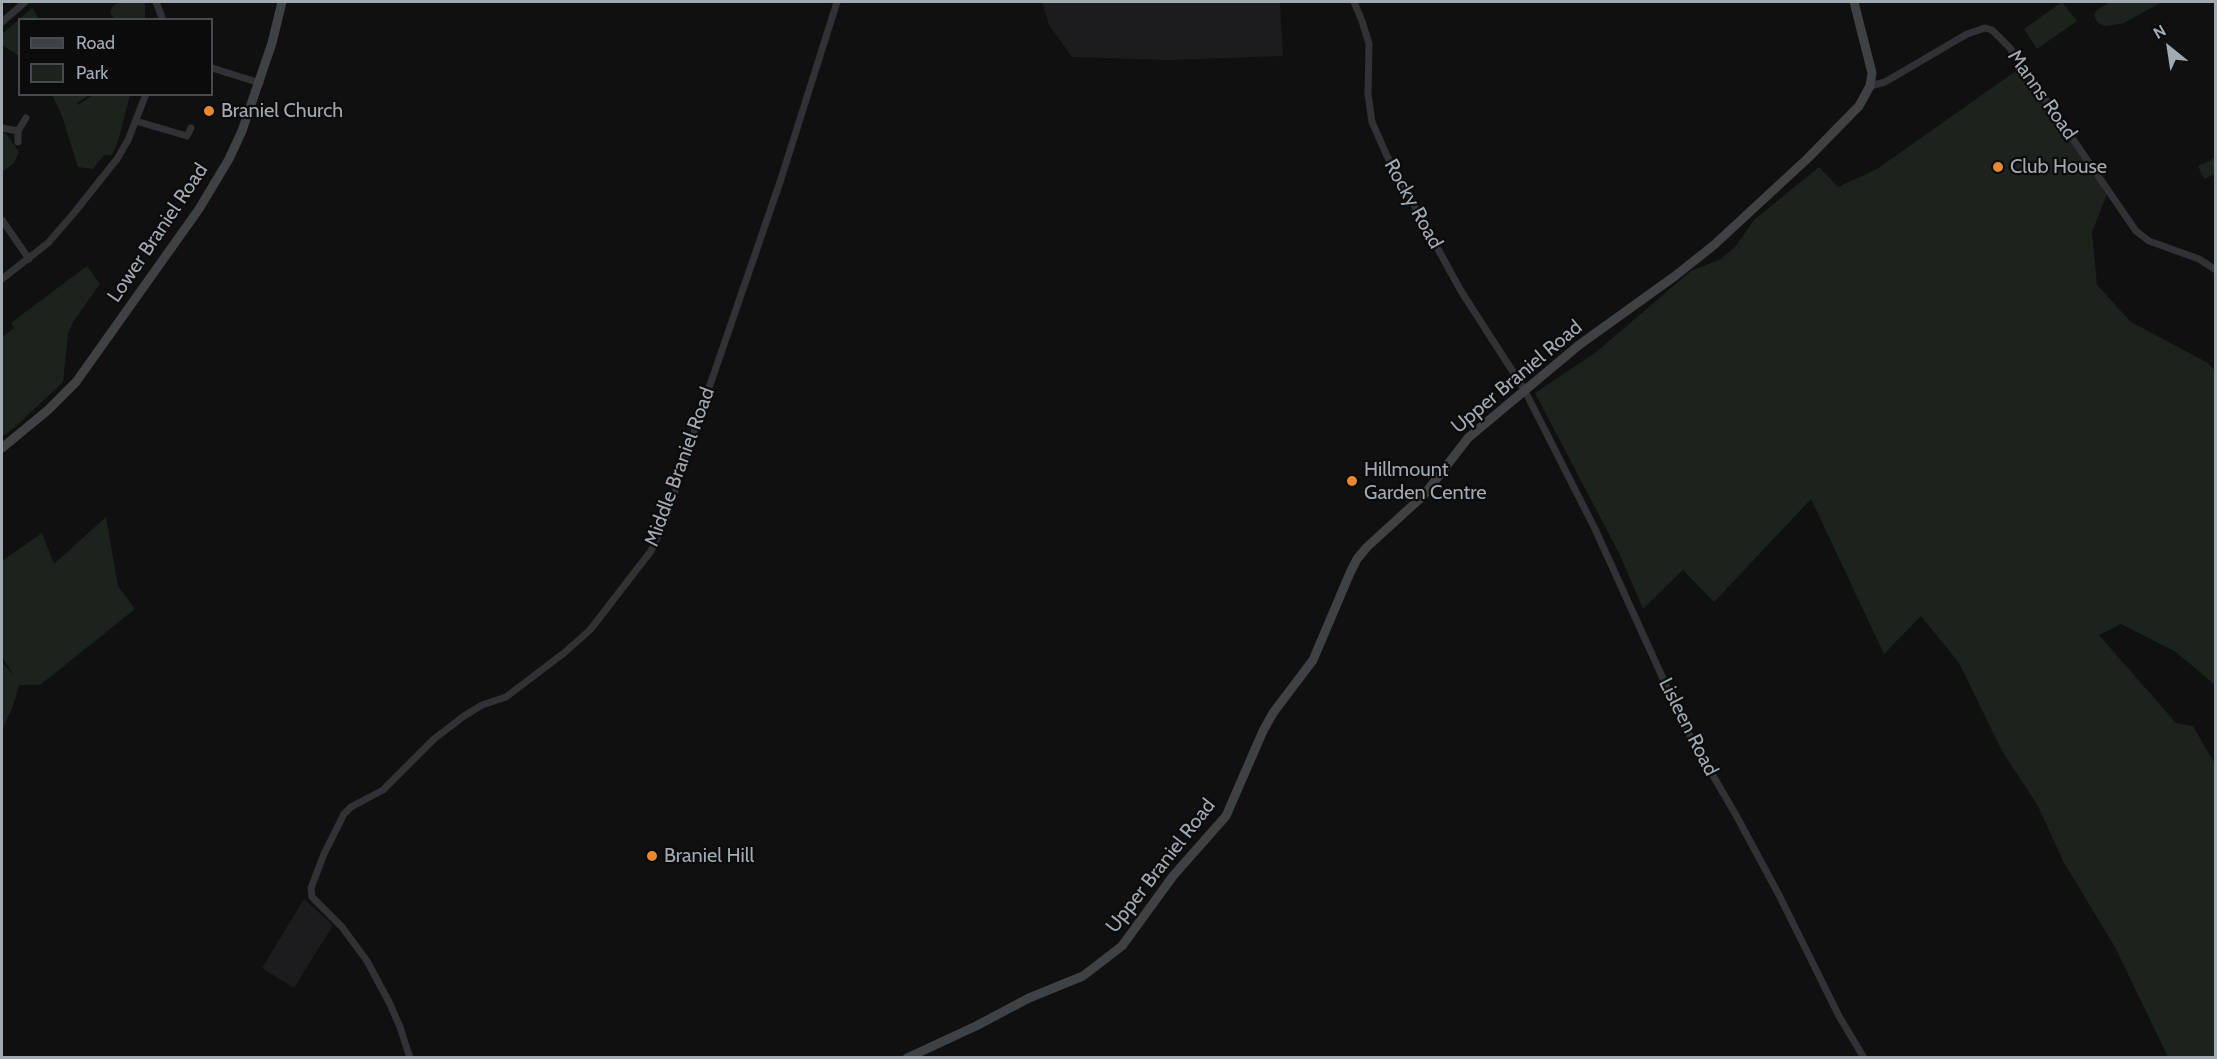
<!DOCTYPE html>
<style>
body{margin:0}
#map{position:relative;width:2217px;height:1059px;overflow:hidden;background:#101011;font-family:Cabin,sans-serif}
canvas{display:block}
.frame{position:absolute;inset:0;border:3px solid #a1a9b1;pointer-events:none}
.legend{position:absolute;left:18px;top:18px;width:195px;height:78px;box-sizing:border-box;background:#0b0b0c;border:2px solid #474a4e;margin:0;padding:8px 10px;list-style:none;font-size:18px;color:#a1a9b1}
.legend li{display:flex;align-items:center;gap:12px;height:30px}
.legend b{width:30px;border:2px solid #474a4e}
.north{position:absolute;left:2139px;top:18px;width:60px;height:60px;-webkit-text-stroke:4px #0b0b0c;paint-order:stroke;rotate:330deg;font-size:16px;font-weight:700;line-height:24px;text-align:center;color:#a1a9b1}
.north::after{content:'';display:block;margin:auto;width:21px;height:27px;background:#a1a9b1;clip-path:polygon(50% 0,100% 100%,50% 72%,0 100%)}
</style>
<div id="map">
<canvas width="2217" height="1059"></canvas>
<div class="frame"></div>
<ul class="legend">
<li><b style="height:8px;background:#3f4245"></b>Road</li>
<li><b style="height:16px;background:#1c231c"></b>Park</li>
</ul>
<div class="north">N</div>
</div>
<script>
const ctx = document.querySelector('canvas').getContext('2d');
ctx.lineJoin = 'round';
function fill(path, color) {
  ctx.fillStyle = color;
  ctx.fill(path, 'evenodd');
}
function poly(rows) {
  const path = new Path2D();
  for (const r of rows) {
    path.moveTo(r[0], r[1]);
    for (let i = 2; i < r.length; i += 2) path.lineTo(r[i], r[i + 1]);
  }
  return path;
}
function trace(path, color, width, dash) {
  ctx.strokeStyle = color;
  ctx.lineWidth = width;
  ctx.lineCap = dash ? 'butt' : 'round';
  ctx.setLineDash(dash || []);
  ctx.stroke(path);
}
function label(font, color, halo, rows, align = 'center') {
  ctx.font = font + ' Cabin,sans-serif';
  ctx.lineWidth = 4.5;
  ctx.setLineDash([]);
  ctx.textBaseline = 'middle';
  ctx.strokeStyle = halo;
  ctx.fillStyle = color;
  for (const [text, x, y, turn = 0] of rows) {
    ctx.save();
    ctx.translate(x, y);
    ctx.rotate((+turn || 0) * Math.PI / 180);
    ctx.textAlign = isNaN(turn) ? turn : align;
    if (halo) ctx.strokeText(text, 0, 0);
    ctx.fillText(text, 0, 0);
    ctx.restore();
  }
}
fill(poly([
 [1042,2,1280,2,1283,56,1168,60,1072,57,1049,25],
 [304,899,333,925,294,988,262,968]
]), '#1c1c1e');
fill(poly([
 [120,2,145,2,145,19,115,19,110,13,113,6],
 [2062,2,2077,21,2037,49,2024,29],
 [2109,2,2162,2,2124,23,2106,26,2098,23,2094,15,2096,11],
 [32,8,39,19,20,20,19,56,2,45,2,34],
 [2020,68,2107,194,2092,232,2097,285,2131,322,2208,363,2215,371,2215,685,2176,652,2121,624,2099,635,2176,723,2193,726,2215,764,2215,1057,2168,1057,2115,947,2063,861,2038,806,2002,751,1959,663,1921,616,1884,654,1811,499,1714,602,1683,570,1643,609,1620,555,1535,393,1595,353,1691,271,1721,259,1736,246,1754,220,1819,167,1838,187,1877,169],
 [52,95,89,95,77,103,78,105,93,95,130,95,118,141,112,155,104,155,93,169,78,167,62,116],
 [2,132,6,134,19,152,14,163,2,172],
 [2215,158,2215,174,2204,179,2198,166],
 [87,266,100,284,73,322,68,334,63,382,15,427,2,437,2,337,14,328,11,323],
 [106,517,118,586,135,609,40,685,19,685,13,706,2,730,2,662,14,676,2,657,2,561,42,533,54,564]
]), '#1c231c');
trace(poly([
 [156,2,163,20],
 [1354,2,1362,21,1369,44,1368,94,1372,122,1387,156,1461,291,1524,389,1595,529,1685,727,1737,817,1779,895,1839,1016,1864,1058],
 [2,22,25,2],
 [212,68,260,83],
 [1870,86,1885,82,1967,34,1985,28,1992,30,2010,48,2033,81,2136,231,2149,241,2199,259,2216,270],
 [136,121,187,136,191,128],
 [2,128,18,131,18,142],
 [18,131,26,118],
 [2,220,29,259],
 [2,279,48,243,74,213,117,159,128,140,146,94],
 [410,1058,400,1027,390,1004,367,961,342,927,312,897,311,888,324,854,344,814,351,807,383,790,434,739,464,716,482,705,506,697,564,653,590,630,651,551,667,516,700,414,781,179,837,2]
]), '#313236', 7);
trace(poly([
 [2,448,48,410,76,382,199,209,229,159,242,131,272,43,282,2],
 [907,1058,976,1026,1029,998,1083,976,1122,946,1173,876,1226,816,1263,731,1273,713,1313,660,1350,573,1357,559,1367,547,1424,495,1468,438,1481,427,1579,345,1675,276,1714,245,1808,158,1859,106,1870,86,1872,73,1854,2]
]), '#3f4245', 9);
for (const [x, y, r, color] of [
 [209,111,6,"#e88831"],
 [1998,167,6,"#e88831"],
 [1352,481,6,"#e88831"],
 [652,856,6,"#e88831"]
]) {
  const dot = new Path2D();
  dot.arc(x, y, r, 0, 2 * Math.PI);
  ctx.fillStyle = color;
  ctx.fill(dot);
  trace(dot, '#0b0b0c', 2);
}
label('20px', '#a1a9b1', '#0b0b0c', [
 ["Manns Road",2042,95,55],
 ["Rocky Road",1413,204,61],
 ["Lower Braniel Road",158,233,-56],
 ["Upper Braniel Road",1517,377,-40],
 ["Middle Braniel Road",680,467,-70],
 ["Lisleen Road",1688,727,63],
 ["Upper Braniel Road",1161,866,-52]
]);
label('20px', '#a1a9b1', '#0b0b0c', [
 ["Braniel Church",221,111],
 ["Club House",2010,167],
 ["Hillmount",1364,470],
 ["Garden Centre",1364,493],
 ["Braniel Hill",664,856]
], 'left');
</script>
